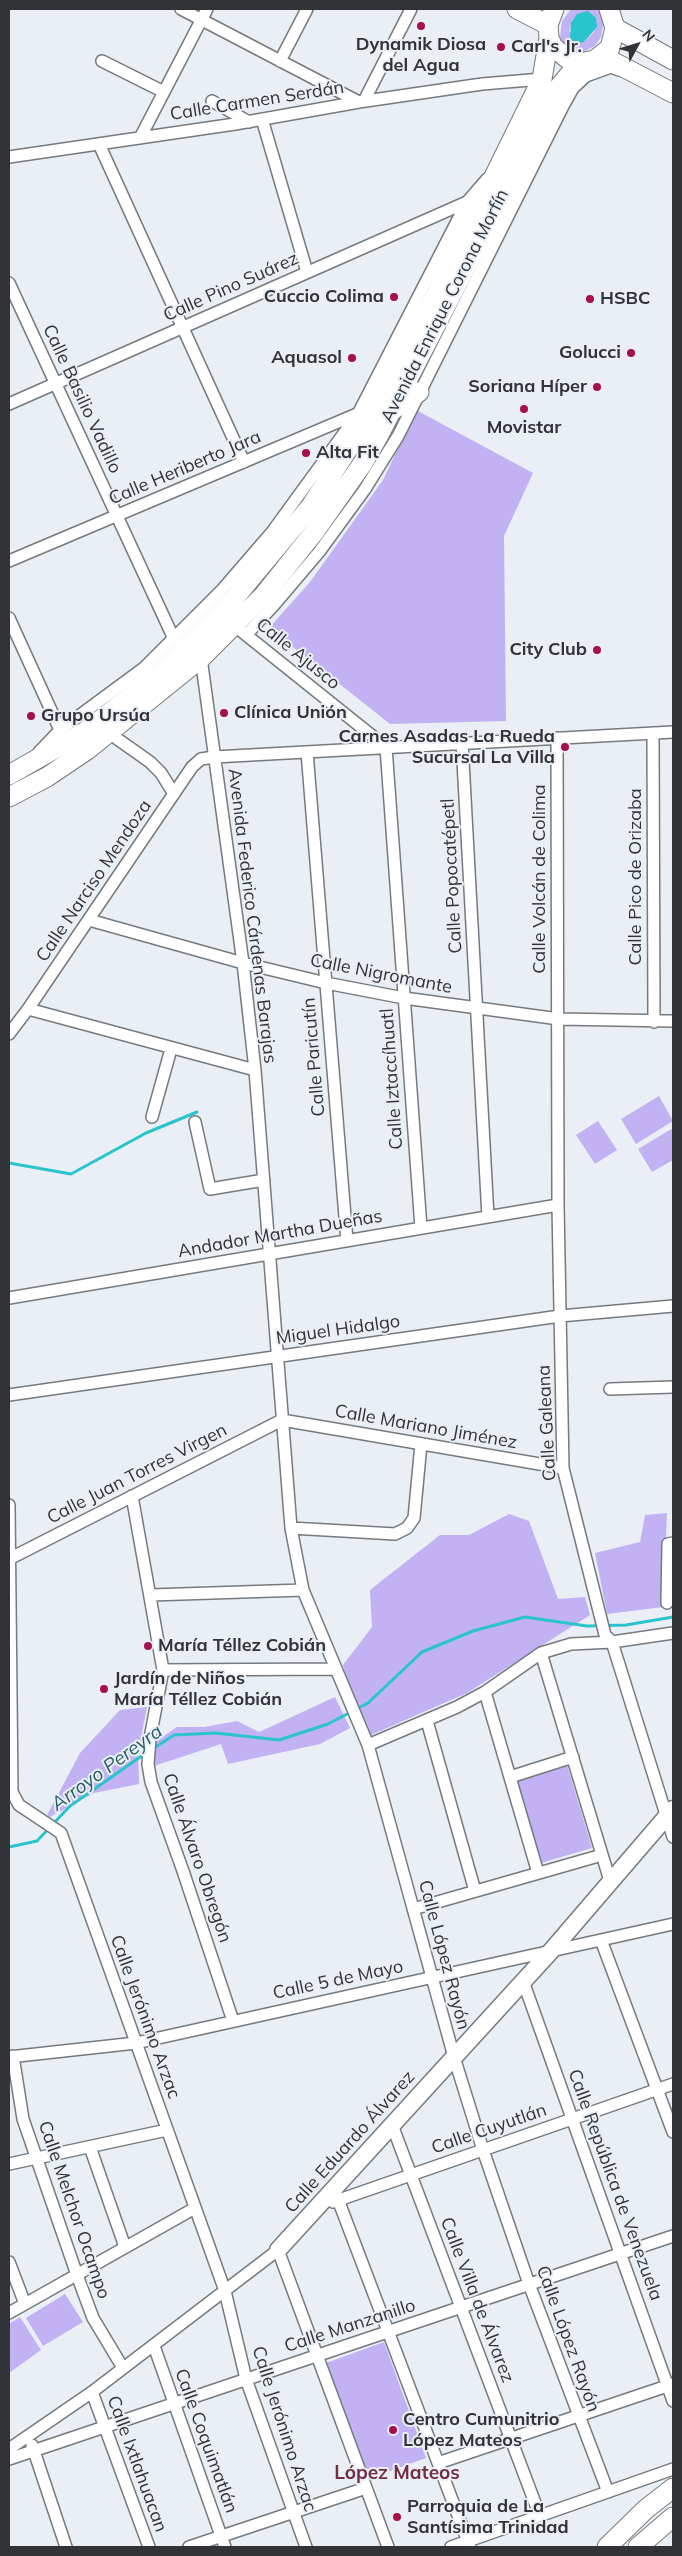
<!DOCTYPE html>
<meta charset="utf-8">
<style>
body{margin:0}
#map{position:relative;width:682px;height:2556px;overflow:hidden;background:#e9eff4;font-family:Mulish,sans-serif}
canvas{display:block}
.frame{position:absolute;inset:0;border:10px solid #313336;pointer-events:none}
.north{position:absolute;left:612px;top:20px;width:50px;height:50px;-webkit-text-stroke:4px #e9eff4;paint-order:stroke;rotate:51deg;font-size:14px;font-weight:700;line-height:20px;text-align:center;color:#313336}
.north::after{content:'';display:block;margin:auto;width:18px;height:22px;background:#313336;clip-path:polygon(50% 0,100% 100%,50% 72%,0 100%)}
</style>
<div id="map">
<canvas width="682" height="2556"></canvas>
<div class="frame"></div>
<div class="north">N</div>
</div>
<script>
const ctx = document.querySelector('canvas').getContext('2d');
ctx.lineJoin = 'round';
function fill(path, color) {
  ctx.fillStyle = color;
  ctx.fill(path, 'evenodd');
}
function poly(rows) {
  const path = new Path2D();
  for (const r of rows) {
    path.moveTo(r[0], r[1]);
    for (let i = 2; i < r.length; i += 2) path.lineTo(r[i], r[i + 1]);
  }
  return path;
}
function trace(path, color, width, dash) {
  ctx.strokeStyle = color;
  ctx.lineWidth = width;
  ctx.lineCap = dash ? 'butt' : 'round';
  ctx.setLineDash(dash || []);
  ctx.stroke(path);
}
function label(font, color, halo, rows, align = 'center') {
  ctx.font = font + ' Mulish,sans-serif';
  ctx.lineWidth = 4;
  ctx.setLineDash([]);
  ctx.textBaseline = 'middle';
  ctx.strokeStyle = halo;
  ctx.fillStyle = color;
  for (const [text, x, y, turn = 0] of rows) {
    ctx.save();
    ctx.translate(x, y);
    ctx.rotate((+turn || 0) * Math.PI / 180);
    ctx.textAlign = isNaN(turn) ? turn : align;
    if (halo) ctx.strokeText(text, 0, 0);
    ctx.fillText(text, 0, 0);
    ctx.restore();
  }
}
fill(poly([
 [571,9,599,9,604,19,601,37,595,46,583,52,570,51,560,38,562,21],
 [574,18,595,31,584,42,569,31],
 [416,410,533,473,504,536,506,721,390,724,269,628,310,582,383,480],
 [659,1096,673,1121,636,1144,621,1119],
 [598,1121,617,1150,595,1164,576,1135],
 [673,1128,673,1160,652,1172,638,1149],
 [667,1513,663,1607,607,1614,595,1553,640,1542,645,1515],
 [509,1514,529,1521,558,1599,585,1597,590,1615,467,1693,371,1735,347,1682,343,1665,372,1627,370,1590,440,1535,469,1535],
 [335,1697,350,1728,320,1744,228,1764,221,1744,154,1766,153,1739,159,1739,177,1727,204,1727,237,1721,259,1732],
 [147,1707,138,1753,139,1784,94,1793,50,1817,47,1815,80,1753,120,1710],
 [567,1765,592,1848,541,1863,517,1780],
 [65,2294,83,2322,43,2346,26,2318],
 [20,2317,41,2350,9,2373,9,2324],
 [384,2342,426,2458,368,2479,326,2363]
]), '#c2b2f4');
fill(poly([
 [588,11,596,18,597,27,584,42,576,44,570,38,571,23,577,14]
]), '#2ac4cd');
trace(poly([
 [9,1163,71,1174,146,1133,197,1112],
 [151,1750,174,1735,216,1733,279,1740,328,1724,368,1703,422,1652,473,1631,525,1617,587,1626,626,1625,673,1617],
 [9,1847,37,1841,70,1806,146,1753]
]), '#2ac4cd', 3);
const street = poly([
 [181,9,359,102],
 [102,61,164,92],
 [280,61,307,9],
 [212,101,249,122],
 [364,101,411,9],
 [563,106,573,88,586,76,611,67,619,70],
 [262,119,307,272],
 [140,138,207,9],
 [99,144,244,462],
 [9,157,235,124,359,102,482,84,542,79],
 [9,283,174,639],
 [9,404,467,202],
 [9,561,357,414],
 [9,618,60,730],
 [235,626,386,747,421,1228],
 [246,635,274,605,319,552,365,489,398,436,563,106,559,88],
 [201,658,243,963,255,1070,291,1528,303,1590,368,1745,454,2057,483,2150,529,2284,608,2492],
 [109,733,150,762,161,773,174,794],
 [653,733,654,1022],
 [557,738,558,1205,563,1468,605,1635,612,1642,673,1837],
 [462,743,488,1217],
 [39,752,60,730,144,668,221,591,272,532,358,414,467,202,487,179],
 [307,752,347,1241],
 [89,920,243,963,326,983,404,998,559,1019,673,1021],
 [28,1009,255,1070],
 [9,1034,28,1009,192,767,201,759,214,757,673,732],
 [152,1117,171,1049],
 [195,1122,210,1189,264,1180],
 [9,1298,558,1205],
 [610,1389,673,1387],
 [9,1395,560,1316,673,1306],
 [282,1420,563,1468],
 [132,1496,163,1670,150,1738,148,1764,151,1782,183,1871,233,2021],
 [9,1505,12,1792,19,1805,61,1833,225,2291,246,2379,306,2547],
 [291,1528,395,1534,407,1528,414,1518,421,1444],
 [9,1559,282,1420],
 [151,1595,303,1590],
 [667,1603,668,1544,673,1543],
 [541,1653,610,1881],
 [163,1670,336,1669],
 [485,1692,538,1873],
 [427,1721,475,1891],
 [368,1745,457,1707,485,1692,541,1653,571,1644,612,1642,673,1633],
 [510,1777,573,1757],
 [413,1909,602,1855],
 [601,1940,673,2132],
 [523,1981,673,2401],
 [13,2056,23,2119,77,2275,93,2318,123,2368],
 [9,2057,136,2043,673,1924],
 [392,2125,540,2516],
 [90,2147,125,2247],
 [9,2164,167,2130],
 [334,2189,470,2547],
 [333,2202,673,2084],
 [9,2262,25,2304],
 [9,2313,195,2208],
 [154,2346,225,2547],
 [92,2392,149,2547],
 [32,2445,66,2547],
 [9,2449,92,2392,278,2250,388,2547],
 [9,2459,673,2236],
 [438,2463,673,2384],
 [189,2547,366,2488],
 [451,2547,673,2469]
]);
const secondary = poly([
 [278,2250,551,1951,673,1809]
]);
const primary = poly([
 [517,9,548,25],
 [554,9,548,25,549,38,553,47,569,60,579,63,595,60,610,48,615,28,609,9],
 [615,28,673,60],
 [602,56,673,93],
 [393,410,419,392],
 [9,775,86,731,159,674,232,601,311,506,363,426,435,297,542,79,549,38],
 [9,797,47,777,87,750,201,658,264,595,315,531,363,463,380,433,559,87,579,63],
 [607,2547,646,2509,673,2488],
 [638,2547,673,2517]
]);
trace(street, '#757a7e', 14);
trace(secondary, '#757a7e', 19);
trace(primary, '#757a7e', 21);
trace(street, '#fff', 11);
trace(secondary, '#fff', 16);
trace(primary, '#fff', 19);
for (const [x, y, r, color] of [
 [421,26,5,"#a40f4c"],
 [501,47,5,"#a40f4c"],
 [394,297,5,"#a40f4c"],
 [590,299,5,"#a40f4c"],
 [631,353,5,"#a40f4c"],
 [352,358,5,"#a40f4c"],
 [597,387,5,"#a40f4c"],
 [524,409,5,"#a40f4c"],
 [306,453,5,"#a40f4c"],
 [597,650,5,"#a40f4c"],
 [224,713,5,"#a40f4c"],
 [31,716,5,"#a40f4c"],
 [565,747,5,"#a40f4c"],
 [148,1646,5,"#a40f4c"],
 [104,1689,5,"#a40f4c"],
 [393,2430,5,"#a40f4c"],
 [397,2517,5,"#a40f4c"]
]) {
  const dot = new Path2D();
  dot.arc(x, y, r, 0, 2 * Math.PI);
  ctx.fillStyle = color;
  ctx.fill(dot);
  trace(dot, '#e9eff4', 2);
}
label('bold 18px', '#313336', '#e9eff4', [
 ["Dynamik Diosa",421,45,"center"],
 ["del Agua",421,66,"center"],
 ["Carl's Jr.",511,47],
 ["Cuccio Colima",384,297,"right"],
 ["HSBC",600,299],
 ["Golucci",621,353,"right"],
 ["Aquasol",342,358,"right"],
 ["Soriana Híper",587,387,"right"],
 ["Movistar",524,428,"center"],
 ["Alta Fit",316,453],
 ["City Club",587,650,"right"],
 ["Clínica Unión",234,713],
 ["Grupo Ursúa",41,716],
 ["Carnes Asadas La Rueda",555,737,"right"],
 ["Sucursal La Villa",555,758,"right"],
 ["María Téllez Cobián",158,1646],
 ["Jardín de Niños",114,1679],
 ["María Téllez Cobián",114,1700],
 ["Centro Cumunitrio",403,2420],
 ["López Mateos",403,2441],
 ["Parroquia de La",407,2507],
 ["Santísima Trinidad",407,2528]
], 'left');
label('18px', '#313336', '#e9eff4', [
 ["Calle Carmen Serdán",257,101,-9],
 ["Calle Pino Suárez",231,287,-24],
 ["Avenida Enrique Corona Morfín",445,306,-63],
 ["Calle Basilio Vadillo",82,399,65],
 ["Calle Heriberto Jara",185,468,-23],
 ["Calle Ajusco",298,654,39],
 ["Calle Popocatépetl",452,876,-93],
 ["Calle Pico de Orizaba",636,877,-90],
 ["Calle Volcán de Colima",540,879,-90],
 ["Calle Narciso Mendoza",94,881,-56],
 ["Avenida Federico Cárdenas Barajas",252,916,83],
 ["Calle Nigromante",381,974,11],
 ["Calle Paricutín",314,1057,-95],
 ["Calle Iztaccíhuatl",392,1079,-94],
 ["Andador Martha Dueñas",280,1234,-10],
 ["Miguel Hidalgo",338,1330,-8],
 ["Calle Galeana",547,1423,-93],
 ["Calle Mariano Jiménez",426,1427,10],
 ["Calle Juan Torres Virgen",137,1474,-27],
 ["Calle Álvaro Obregón",197,1858,71],
 ["Calle López Rayón",444,1955,75],
 ["Calle 5 de Mayo",338,1980,-12],
 ["Calle Jerónimo Arzac",145,2017,70],
 ["Calle Cuyutlán",489,2129,-19],
 ["Calle Eduardo Álvarez",350,2142,-48],
 ["Calle República de Venezuela",615,2185,70],
 ["Calle Melchor Ocampo",74,2210,71],
 ["Calle Villa de Álvarez",477,2300,69],
 ["Calle Manzanillo",350,2326,-18],
 ["Calle López Rayón",568,2339,70],
 ["Calle Jerónimo Arzac",284,2429,72],
 ["Calle Coquimatlán",206,2441,70],
 ["Calle Ixtlahuacan",137,2464,70]
]);
label('italic 19px', '#235d61', '#e9eff4', [
 ["Arroyo Pereyra",107,1768,-36]
]);
label('bold 19px', '#732e41', '#e9eff4', [
 ["López Mateos",397,2473]
]);
</script>
